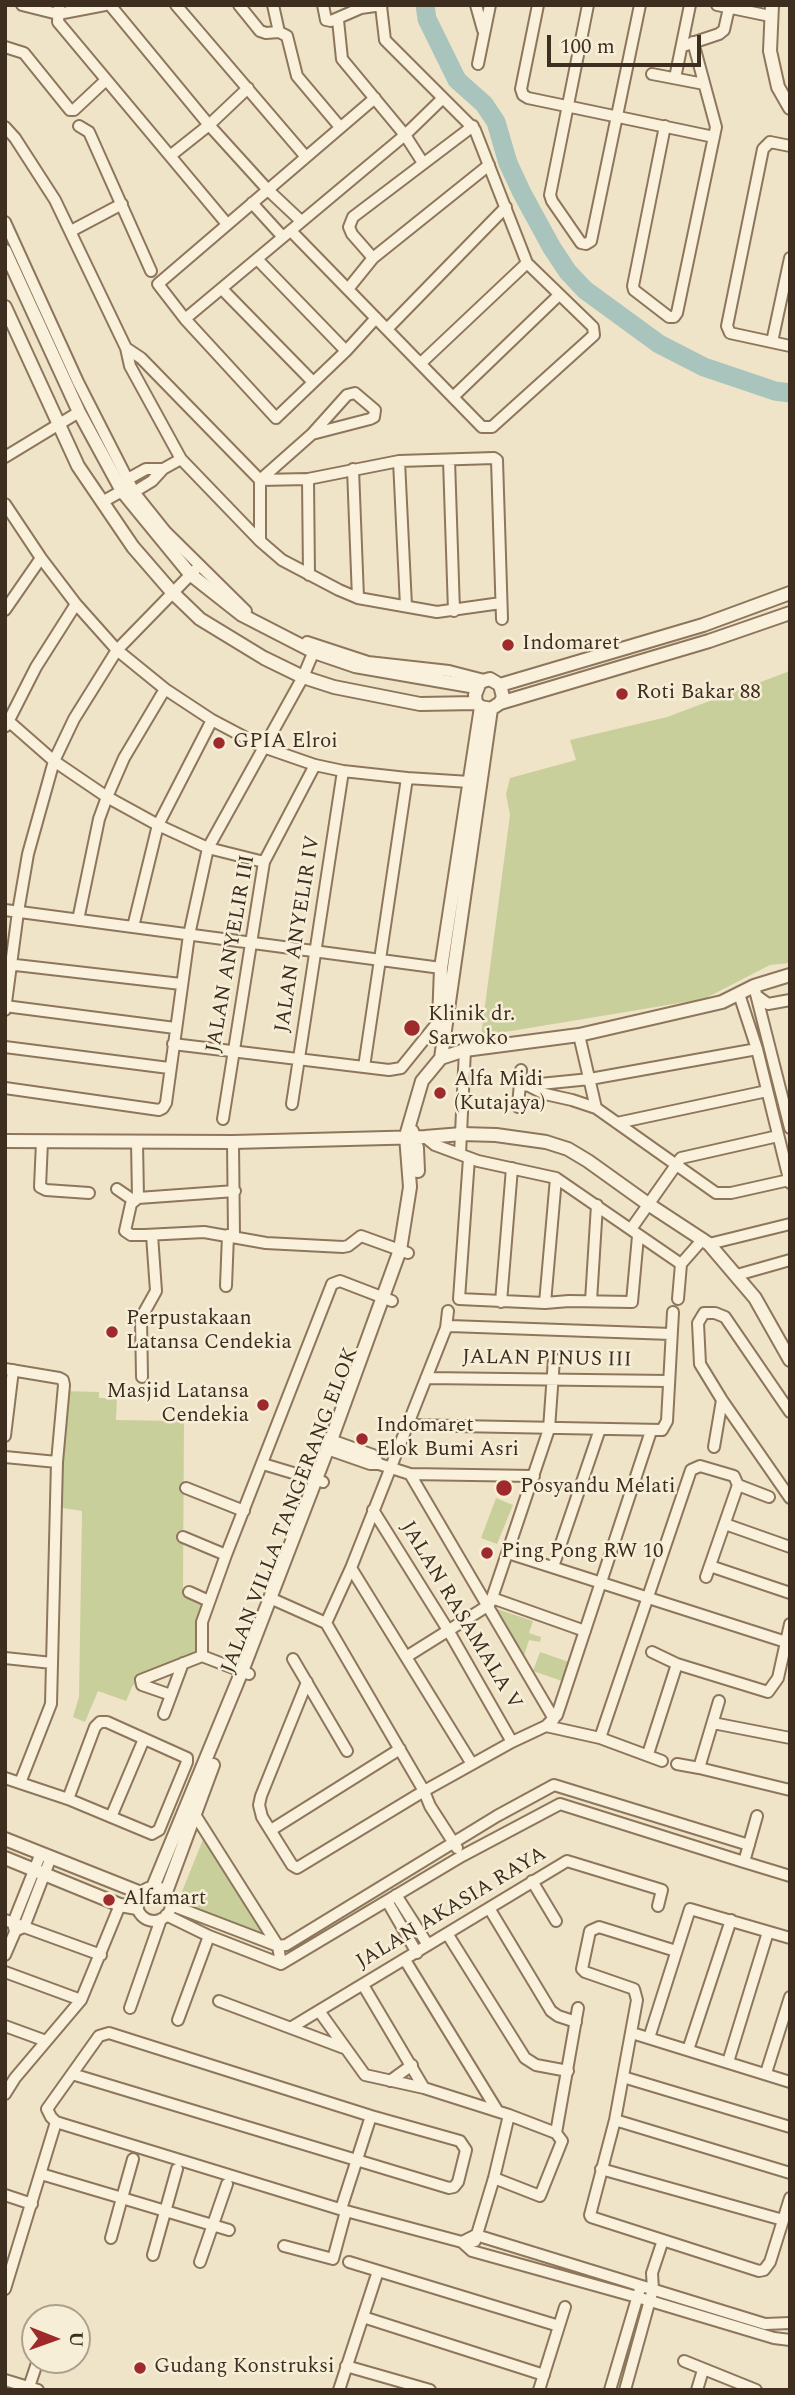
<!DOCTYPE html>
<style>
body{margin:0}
#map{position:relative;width:795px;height:2395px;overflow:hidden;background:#f0e4c8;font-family:Spectral,serif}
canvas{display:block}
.frame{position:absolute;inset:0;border:7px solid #3d2e20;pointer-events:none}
.north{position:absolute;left:21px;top:2304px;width:70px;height:70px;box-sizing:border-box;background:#f7eed8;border:2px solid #ada18e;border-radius:50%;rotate:91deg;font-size:19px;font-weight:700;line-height:28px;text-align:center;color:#3d2e20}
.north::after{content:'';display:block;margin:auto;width:24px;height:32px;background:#9e2a2b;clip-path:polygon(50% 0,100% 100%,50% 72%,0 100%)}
.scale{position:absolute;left:547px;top:35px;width:154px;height:32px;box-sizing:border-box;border:4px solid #3d2e20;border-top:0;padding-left:9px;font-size:21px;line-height:24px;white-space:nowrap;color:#3d2e20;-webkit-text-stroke:5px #f7eed8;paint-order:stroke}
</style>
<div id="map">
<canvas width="795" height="2395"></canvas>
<div class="frame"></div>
<div class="north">U</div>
<div class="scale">100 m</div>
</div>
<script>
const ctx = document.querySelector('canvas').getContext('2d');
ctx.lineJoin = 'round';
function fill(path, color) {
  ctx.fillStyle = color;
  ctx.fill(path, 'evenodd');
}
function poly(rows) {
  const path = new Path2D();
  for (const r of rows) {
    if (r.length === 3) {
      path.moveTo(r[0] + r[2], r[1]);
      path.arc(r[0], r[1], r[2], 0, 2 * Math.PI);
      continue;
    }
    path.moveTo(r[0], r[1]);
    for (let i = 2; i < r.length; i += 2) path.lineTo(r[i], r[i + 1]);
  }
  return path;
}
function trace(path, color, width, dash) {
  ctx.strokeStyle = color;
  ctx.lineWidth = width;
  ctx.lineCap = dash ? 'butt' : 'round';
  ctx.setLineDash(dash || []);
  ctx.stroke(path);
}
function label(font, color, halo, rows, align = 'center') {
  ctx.font = font + ' Spectral,serif';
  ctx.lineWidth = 5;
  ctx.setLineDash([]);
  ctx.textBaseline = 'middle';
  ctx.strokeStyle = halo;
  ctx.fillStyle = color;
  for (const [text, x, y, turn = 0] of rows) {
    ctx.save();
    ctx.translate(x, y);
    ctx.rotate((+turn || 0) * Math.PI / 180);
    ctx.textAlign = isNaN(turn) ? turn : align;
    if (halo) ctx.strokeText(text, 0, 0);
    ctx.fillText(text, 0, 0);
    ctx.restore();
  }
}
fill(poly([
 [790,671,790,963,770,965,704,999,481,1036,510,815,506,794,510,778,576,760,570,740,667,717],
 [64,1391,99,1392,99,1398,117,1398,116,1420,184,1421,183,1589,209,1601,202,1656,142,1685,133,1685,126,1701,98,1691,85,1722,73,1717,79,1697,82,1511,56,1507],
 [496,1498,513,1505,497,1544,481,1538],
 [494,1608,533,1621,529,1633,541,1637,540,1642,529,1640,523,1659],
 [540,1652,569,1662,562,1681,533,1671],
 [206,1832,278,1946,191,1912,189,1906,183,1904,181,1894]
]), '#c9cf9b');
trace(poly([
 [425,5,427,19,457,80,484,104,496,122,508,163,522,193,552,248,568,272,585,290,659,344,704,367,775,391,790,393]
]), '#a9c4bc', 19);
const minor = poly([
 [22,5,58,14,105,5],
 [59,5,58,22,227,224],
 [110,5,209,125,268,190,301,221],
 [176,5,306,157],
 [239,5,260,31,266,33,279,32,287,36,297,76,340,127],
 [273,5,279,32],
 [323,5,326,20,331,21,361,8,382,5],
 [476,5,483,30],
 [538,5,521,89,523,95,528,98,714,137],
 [588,5,550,195,552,201,581,243,586,244,591,241,640,5],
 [717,5,770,16],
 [338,20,342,59,405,135,423,163],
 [686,45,719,34,724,30,729,8],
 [5,47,24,53,70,110,74,110,106,80],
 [478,64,490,5],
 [652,74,704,84],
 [675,78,690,5],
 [375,98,158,284,185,319,276,418,346,351,376,318],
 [79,126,89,132,151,271],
 [665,126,633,286,634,290,669,317,674,317,677,313,716,127,693,42],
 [5,127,15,138,55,200,126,348,130,366,181,459,260,541,282,560,339,590,358,598,437,612,501,603],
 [790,146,770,142,763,149,727,326,730,333,790,346],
 [170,156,209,125,248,88],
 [252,203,282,236],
 [5,222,78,382,134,492,166,532,246,611],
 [71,231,122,204],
 [291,231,482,427,492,427,594,335,593,327,527,263,475,130,385,40,381,6],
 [373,258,352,234,349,227,353,217,473,126],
 [257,259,346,351],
 [222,289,312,381],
 [348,289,373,258,489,165],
 [185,319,405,135,442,99],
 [387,329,506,207],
 [772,342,790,258],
 [126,348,141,358,260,480,260,541],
 [421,363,527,263],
 [453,397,559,295],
 [5,457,79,412],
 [449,460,454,611],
 [399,461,406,606],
 [353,469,358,598],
 [308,479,309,575],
 [260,480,308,479,399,461,494,458,497,460,502,619],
 [260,480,312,434,347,395,355,393,375,410,374,417,370,419,312,434],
 [128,491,134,492,152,481,163,469,181,459],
 [102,502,122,491,126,480,146,469,163,469],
 [5,504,41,558,76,604,117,650,165,689,212,720,263,747,315,765,343,771,407,778,470,782],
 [5,610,41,558],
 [307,642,368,662,449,671,484,680],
 [5,718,54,761,107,797,158,825,208,848,264,862],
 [6,726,36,667,76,604],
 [5,910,441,968],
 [78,920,99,819,107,797,124,758,165,689],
 [133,927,158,825,212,720],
 [7,964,181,984],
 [754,986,790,1128],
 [739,994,757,1049,790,1183],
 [757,996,768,1004,790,1000],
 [5,1006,175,1028],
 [5,1010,18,912,28,854,54,761,74,719,117,650,195,570],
 [579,1035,596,1108],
 [173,1044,389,1070,401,1068,439,1021,444,1019],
 [5,1047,169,1068],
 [364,1067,407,778],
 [520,1086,590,1079,757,1049],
 [529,1086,545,1094,572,1100,596,1108,716,1193,731,1193,789,1180],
 [5,1088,159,1110,163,1108,166,1103,189,935,208,848,303,677,316,646],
 [292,1104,343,771],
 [518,1107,521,1070],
 [223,1119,264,862,315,765],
 [617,1123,767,1091],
 [425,1137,435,1145,478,1161,556,1178,681,1264],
 [42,1142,40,1187,46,1190,89,1193],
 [137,1142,138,1198],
 [233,1142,234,1236],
 [460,1154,465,1050],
 [469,1158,459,1299,545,1303,569,1301,632,1302,638,1236],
 [117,1189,133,1200],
 [235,1191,138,1198,131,1204,125,1231,131,1235,145,1235,204,1232,266,1243,343,1247,348,1246,361,1236,408,1253],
 [631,1229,681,1158,778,1136],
 [709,1244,790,1224],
 [737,1275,790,1260],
 [226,1286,228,1235],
 [678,1299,681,1264,703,1239],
 [591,1301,597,1205],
 [501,1302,512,1168],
 [545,1303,556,1178],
 [446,1328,450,1326,671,1334],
 [5,1369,59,1378,63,1380,64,1385,57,1462,51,1704,20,1783],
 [142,1377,141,1318,156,1291,152,1235],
 [426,1378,668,1381],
 [790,1412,725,1317,715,1313,704,1313,698,1323,700,1364,722,1400,790,1498],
 [406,1425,662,1430,667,1421,673,1312],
 [5,1436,13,1370],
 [331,1440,373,1455,379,1464],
 [714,1447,722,1400],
 [327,1449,370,1464,379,1464,410,1474,534,1476],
 [5,1457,57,1462],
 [263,1464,323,1482],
 [410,1474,554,1719],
 [738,1485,769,1497],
 [186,1488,244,1511],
 [373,1510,448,1630,512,1742],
 [725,1524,790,1547],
 [183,1537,226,1555],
 [508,1553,786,1642],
 [710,1566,790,1593],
 [553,1567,600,1429],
 [351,1568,472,1764],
 [189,1592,209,1601],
 [270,1598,326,1623],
 [492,1598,585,1631],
 [326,1623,351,1568,446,1328,448,1311],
 [326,1623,424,1791,430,1806,457,1848],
 [652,1652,677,1664,768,1692,778,1678,790,1624],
 [406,1657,489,1605,492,1598,549,1429,554,1359],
 [5,1658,52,1663],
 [293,1659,347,1751],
 [249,1674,202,1656,202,1622,226,1555,332,1284,340,1281,392,1301],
 [307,1682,261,1796,259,1805,262,1817,292,1865,297,1868,424,1791,512,1742,546,1726,557,1715,651,1431],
 [171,1695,142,1685,141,1680,202,1656],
 [719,1701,699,1768,790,1790],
 [164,1714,183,1663],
 [713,1723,790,1738],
 [546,1726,600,1738,662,1761],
 [600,1738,691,1470,700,1466,734,1476,738,1485,706,1577],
 [648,1754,677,1664],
 [677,1764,699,1768],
 [5,1778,68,1799,152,1834,159,1830,187,1762,187,1758,107,1722,100,1722,95,1727,68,1799],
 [192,1810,278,1946,281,1964],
 [757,1816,744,1862,790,1876],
 [111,1817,144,1739],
 [271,1830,400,1749],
 [532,1881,556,1921],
 [154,1904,17],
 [396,1895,428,1945],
 [387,1901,417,1953],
 [171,1905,278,1946,286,1945,497,1816,554,1785,749,1845],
 [489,1908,551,2011,558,2016,576,2022],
 [166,1915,209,1936,281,1964,462,1856,560,1804,744,1862],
 [5,1920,101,1955],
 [17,1930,24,1927,51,1857],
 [448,1935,525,2058,536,2065,568,2071],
 [676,1951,599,1927,590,1931,582,1969,585,1972,634,1989,637,2000,615,2120,590,2215,591,2217,759,2271,764,2270,770,2262,790,2198],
 [5,1955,15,1932,13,1923,41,1853],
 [405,1960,497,2110],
 [5,1972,81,2000],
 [363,1985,424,2088,509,2115,556,2133,562,2141,540,2196,494,2178],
 [219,2001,344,2048],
 [130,2008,161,1919],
 [319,2011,365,2075,424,2088],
 [178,2020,209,1936],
 [5,2026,46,2041],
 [292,2027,567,1861,662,1890,658,1906],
 [632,2033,790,2082],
 [649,2038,690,1909,790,1938],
 [688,2050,731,1920],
 [728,2062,768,1932],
 [766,2073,790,1997],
 [72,2074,449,2188,454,2187,458,2182,466,2150,460,2141,371,2116,109,2033,99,2036,47,2109,51,2117,56,2122,346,2211,462,2242,472,2251,637,2297,774,2338,790,2340],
 [623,2077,790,2127],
 [390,2081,412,2065],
 [5,2094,15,2078,81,2000,120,1905],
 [615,2120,790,2173],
 [556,2133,578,2008],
 [133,2159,122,2198,229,2230],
 [601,2169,783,2220],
 [41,2174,122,2198,111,2238],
 [5,2195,32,2204],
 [341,2209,371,2116],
 [475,2241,494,2178,509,2115],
 [462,2242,476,2235,765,2324,790,2323],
 [284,2246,333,2259,346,2211],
 [153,2255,177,2169],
 [200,2262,227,2184],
 [349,2262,559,2326],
 [5,2289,56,2122],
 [363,2317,544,2375],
 [684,2361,756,2390],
 [346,2366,430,2390],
 [5,2380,38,2390],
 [29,2387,38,2360],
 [339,2390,378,2271],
 [539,2390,565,2307],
 [610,2390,639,2292],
 [625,2390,653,2289,652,2273,663,2240],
 [697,2390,703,2370]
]);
const tertiary = poly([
 [772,5,770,51,778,87,790,108],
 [5,251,79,412,122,491,190,574,242,615,314,652,355,666,476,687],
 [5,307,78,466,133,547,172,592,200,619,264,658,303,677,334,687,420,704,476,703],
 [500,685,703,625,790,593],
 [500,703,503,697,500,685,490,679,480,682,475,695,476,703,481,707,491,709,500,703,709,641,790,613],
 [443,1032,439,1021,441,968,481,707],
 [441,1058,491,709],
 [412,1131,417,1148,418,1171],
 [5,1141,233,1142,425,1137,462,1134,496,1135,546,1142,568,1149,588,1161,648,1204,709,1244,755,1298,790,1360],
 [5,1839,141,1893],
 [5,1858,120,1905,137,1908],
 [153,1887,242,1671,331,1440,400,1250,410,1187,406,1136,422,1081,441,1058,465,1050,579,1035,722,1002,754,986,790,975],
 [166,1892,213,1765]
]);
trace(minor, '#8d765c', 14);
trace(tertiary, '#8d765c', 16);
trace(minor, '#faf1dc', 10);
trace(tertiary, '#faf1dc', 12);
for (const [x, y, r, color] of [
 [508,645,7,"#9e2a2b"],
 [622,694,7,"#9e2a2b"],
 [219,743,7,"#9e2a2b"],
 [412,1028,9,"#9e2a2b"],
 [440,1093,7,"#9e2a2b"],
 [112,1332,7,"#9e2a2b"],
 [263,1405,7,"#9e2a2b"],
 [362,1439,7,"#9e2a2b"],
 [504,1488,9,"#9e2a2b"],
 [487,1553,7,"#9e2a2b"],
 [109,1900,7,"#9e2a2b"],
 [140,2368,7,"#9e2a2b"]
]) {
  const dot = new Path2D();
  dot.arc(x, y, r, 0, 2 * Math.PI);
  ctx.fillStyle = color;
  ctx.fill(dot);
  trace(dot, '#f7eed8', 2.5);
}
label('21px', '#3d2e20', '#f7eed8', [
 ["Indomaret",522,645],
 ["Roti Bakar 88",636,694],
 ["GPIA Elroi",233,743],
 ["Klinik dr.",428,1016],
 ["Sarwoko",428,1040],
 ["Alfa Midi",454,1081],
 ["(Kutajaya)",454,1105],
 ["Perpustakaan",126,1320],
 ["Latansa Cendekia",126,1344],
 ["Masjid Latansa",249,1393,"right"],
 ["Cendekia",249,1417,"right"],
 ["Indomaret",376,1427],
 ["Elok Bumi Asri",376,1451],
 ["Posyandu Melati",520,1488],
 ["Ping Pong RW 10",501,1553],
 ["Alfamart",123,1900],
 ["Gudang Konstruksi",154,2368]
], 'left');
label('21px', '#3d2e20', '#f7eed8', [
 ["JALAN ANYELIR IV",299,934,-81],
 ["JALAN ANYELIR III",232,954,-80],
 ["JALAN PINUS III",547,1360,1],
 ["JALAN VILLA TANGERANG ELOK",291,1511,-69],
 ["JALAN RASAMALA V",460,1616,59],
 ["JALAN AKASIA RAYA",452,1909,-31]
]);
</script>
